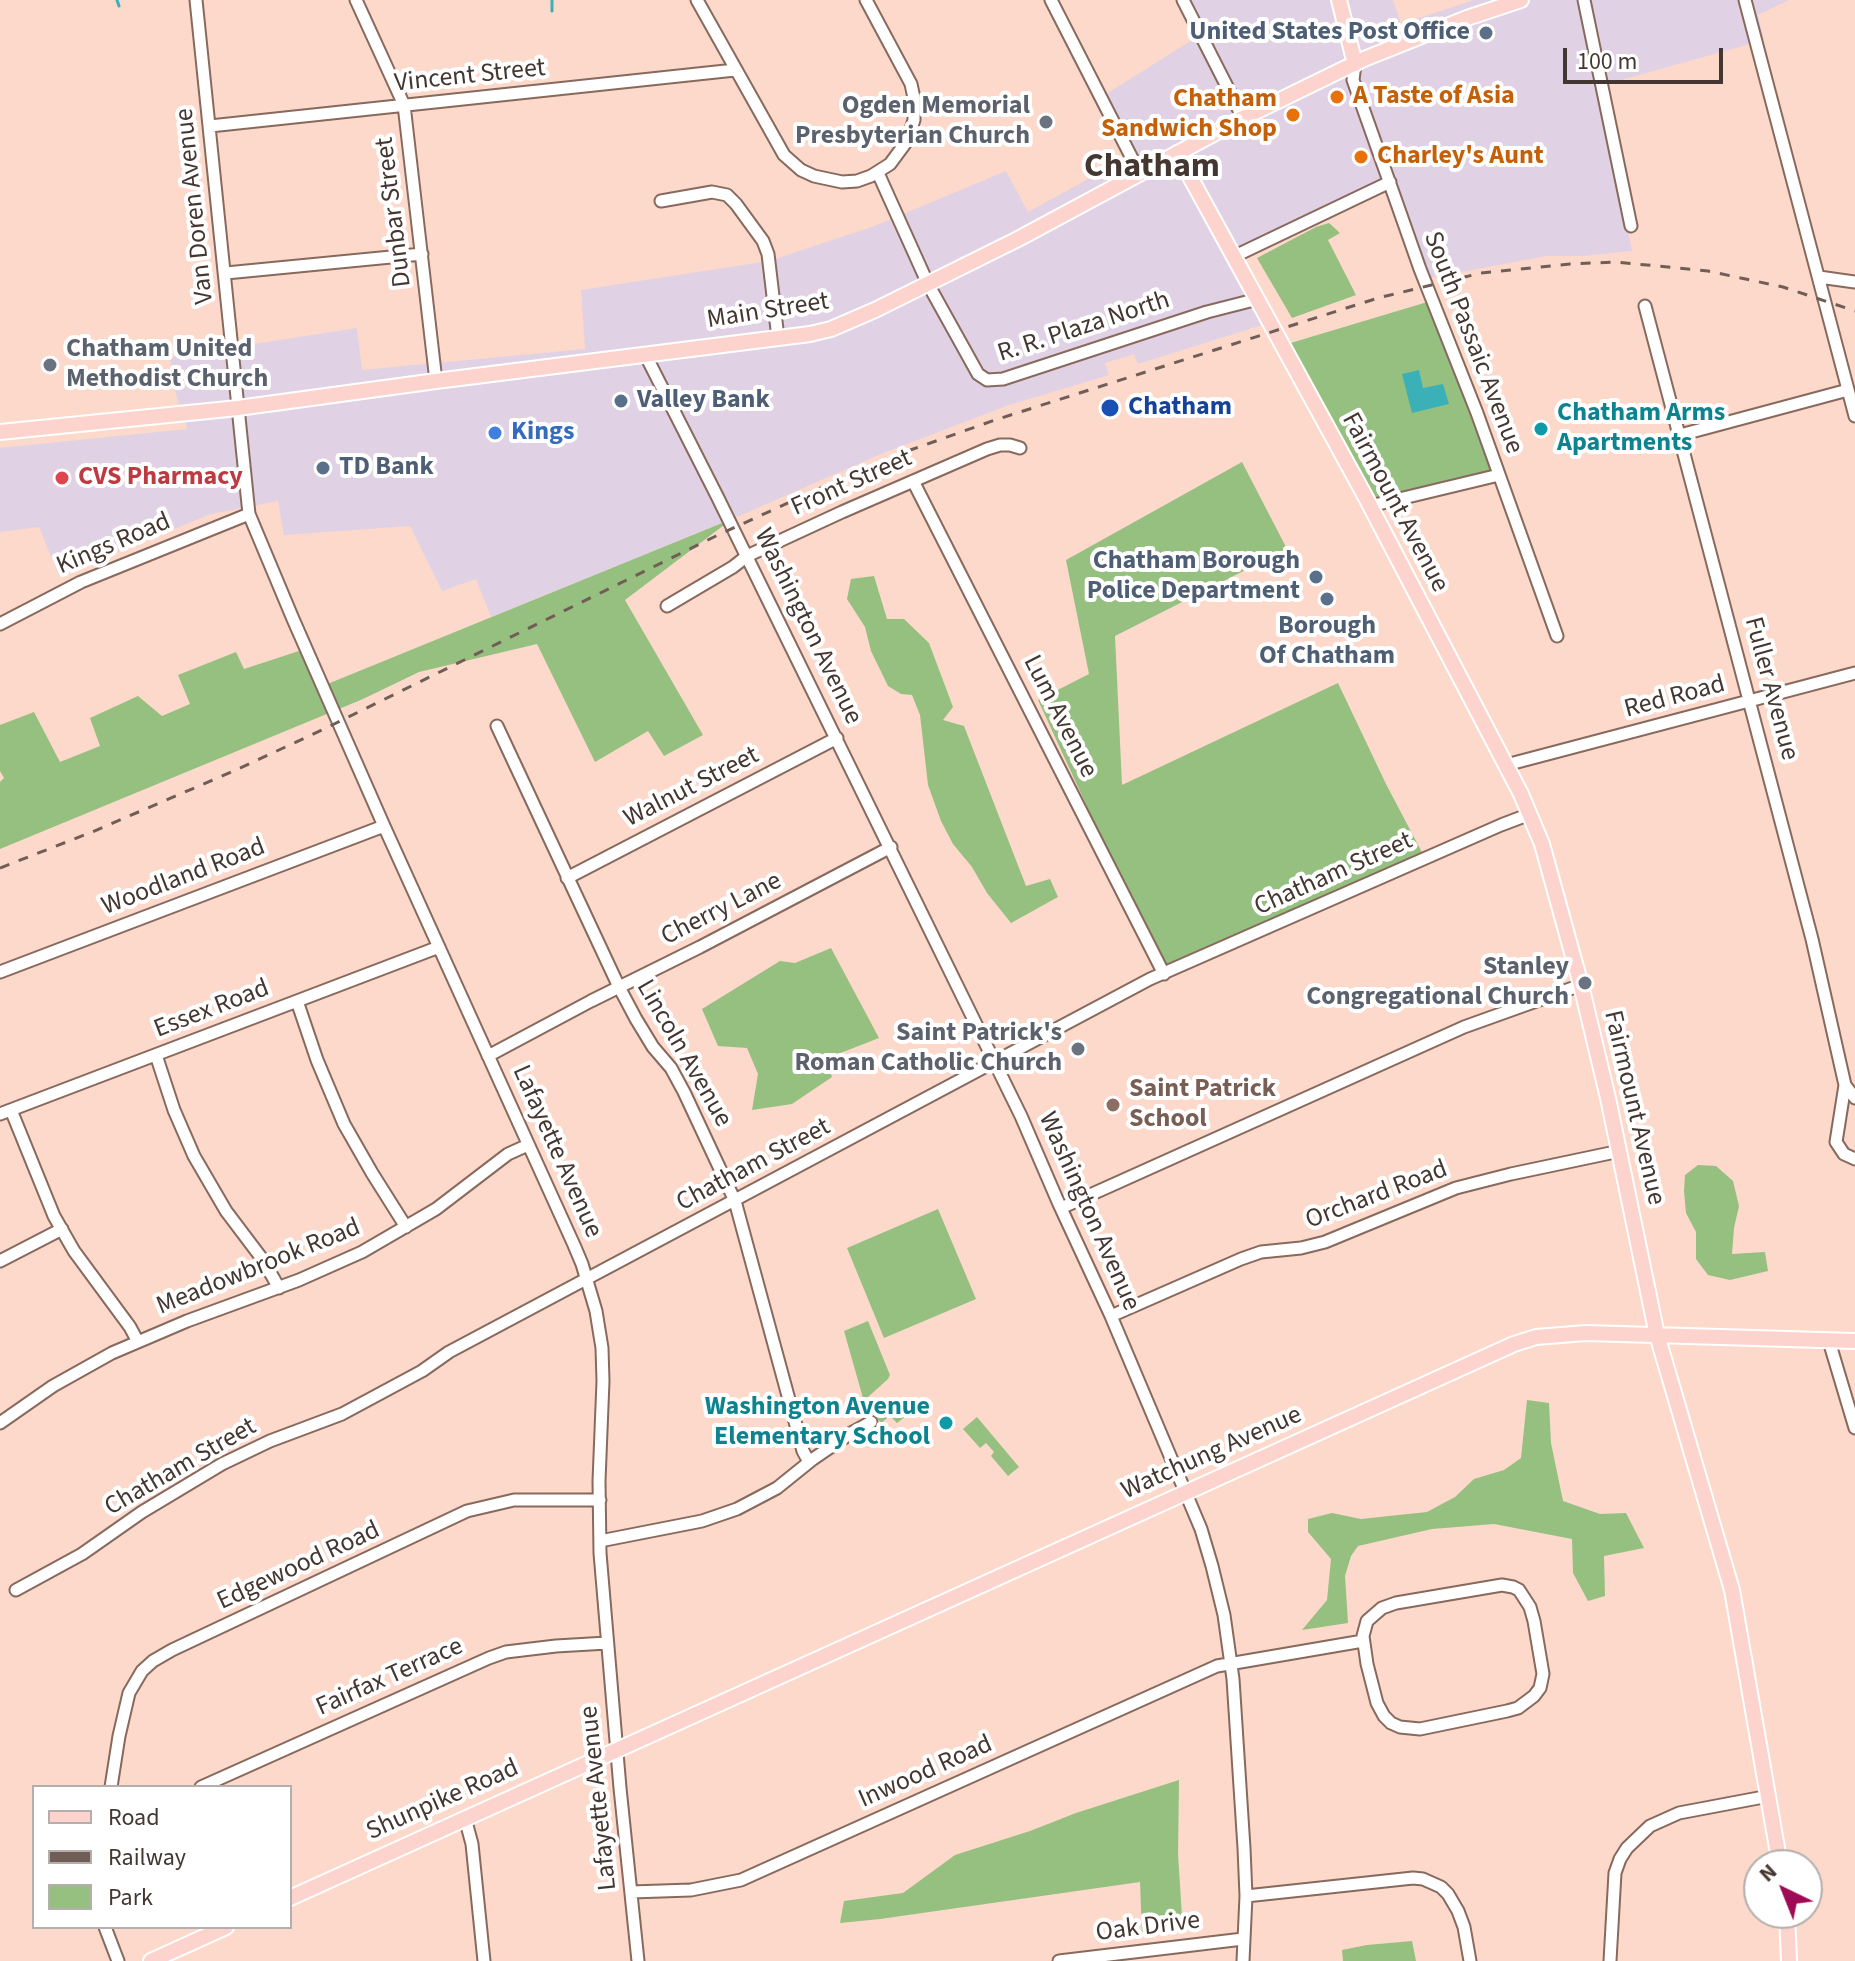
<!DOCTYPE html>
<style>
body{margin:0}
#map{position:relative;width:1855px;height:1961px;overflow:hidden;background:#fcd9ca;font-family:"Source Sans 3",sans-serif}
canvas{display:block}
.legend{position:absolute;left:32px;top:1785px;width:260px;height:144px;box-sizing:border-box;background:#fff;border:2px solid #b4afad;margin:0;padding:10px 14px;list-style:none;font-size:24px;color:#443731}
.legend li{display:flex;align-items:center;gap:16px;height:40px}
.legend b{width:40px;border:2px solid #b4afad}
.north{position:absolute;left:1743px;top:1849px;width:80px;height:80px;box-sizing:border-box;background:#fff;border:2px solid #b4afad;border-radius:50%;rotate:317deg;font-size:22px;font-weight:700;line-height:32px;text-align:center;color:#443731}
.north::after{content:'';display:block;margin:auto;width:28px;height:36px;background:#9e0a54;clip-path:polygon(50% 0,100% 100%,50% 72%,0 100%)}
.scale{position:absolute;left:1563px;top:48px;width:160px;height:36px;box-sizing:border-box;border:4px solid #443731;border-top:0;padding-left:10px;font-size:24px;line-height:28px;white-space:nowrap;color:#443731;-webkit-text-stroke:6px #fff;paint-order:stroke}
</style>
<div id="map">
<canvas width="1855" height="1961"></canvas>
<ul class="legend">
<li><b style="height:10px;background:#fdd4cd"></b>Road</li>
<li><b style="height:10px;background:#705e56"></b>Railway</li>
<li><b style="height:22px;background:#95c080"></b>Park</li>
</ul>
<div class="north">N</div>
<div class="scale">100 m</div>
</div>
<script>
const ctx = document.querySelector('canvas').getContext('2d');
ctx.lineJoin = 'round';
function fill(path, color) {
  ctx.fillStyle = color;
  ctx.fill(path, 'evenodd');
}
function poly(rows) {
  const path = new Path2D();
  for (const r of rows) {
    path.moveTo(r[0], r[1]);
    for (let i = 2; i < r.length; i += 2) path.lineTo(r[i], r[i + 1]);
  }
  return path;
}
function trace(path, color, width, dash) {
  ctx.strokeStyle = color;
  ctx.lineWidth = width;
  ctx.lineCap = dash ? 'butt' : 'round';
  ctx.setLineDash(dash || []);
  ctx.stroke(path);
}
function label(font, color, halo, rows, align = 'center') {
  ctx.font = font + ' "Source Sans 3",sans-serif';
  ctx.lineWidth = 8;
  ctx.setLineDash([]);
  ctx.textBaseline = 'middle';
  ctx.strokeStyle = halo;
  ctx.fillStyle = color;
  for (const [text, x, y, turn = 0] of rows) {
    ctx.save();
    ctx.translate(x, y);
    ctx.rotate((+turn || 0) * Math.PI / 180);
    ctx.textAlign = isNaN(turn) ? turn : align;
    if (halo) ctx.strokeText(text, 0, 0);
    ctx.fillText(text, 0, 0);
    ctx.restore();
  }
}
fill(poly([
 [1183,0,1393,0,1401,24,1474,0,1789,0,1758,15,1764,40,1600,86,1632,251,1582,256,1546,256,1424,279,1389,182,1226,260,1262,325,1138,364,1134,354,1105,363,1109,375,1009,405,881,454,732,519,491,617,476,579,442,591,410,526,284,535,278,501,211,514,59,576,39,527,0,532,0,448,187,429,173,385,170,357,357,328,362,370,585,349,581,290,769,261,872,227,1006,171,1028,212,1130,156,1100,98,1200,35]
]), '#e0d2e4');
fill(poly([
 [1329,223,1340,233,1328,240,1356,295,1292,318,1257,258,1316,227],
 [1434,300,1500,475,1370,505,1284,345],
 [1242,462,1287,549,1115,636,1122,785,1338,683,1386,784,1426,860,1163,972,1038,700,1089,674,1066,560],
 [732,519,625,600,703,735,664,756,648,731,595,762,537,644,419,672,363,699,0,849,0,782,4,778,0,771,0,725,34,712,60,762,100,746,90,718,138,696,162,716,190,704,178,675,236,652,244,669,308,648,325,685],
 [874,576,887,619,904,619,929,643,953,707,943,720,964,726,1026,886,1050,879,1058,897,1011,923,987,893,972,867,953,844,941,821,928,785,920,715,912,695,901,694,888,686,871,651,865,627,847,599,851,579],
 [831,948,879,1038,825,1059,832,1077,792,1104,752,1110,758,1074,747,1048,718,1046,702,1009,780,961,795,963],
 [1698,1165,1716,1166,1733,1181,1739,1206,1734,1228,1732,1254,1765,1252,1768,1271,1730,1280,1708,1275,1696,1259,1696,1232,1686,1213,1684,1191,1685,1175],
 [938,1209,976,1299,884,1338,847,1248],
 [868,1321,890,1375,888,1379,868,1397,863,1398,844,1331],
 [890,1398,906,1416,897,1423,890,1416,881,1423,877,1418,876,1411],
 [1527,1400,1549,1403,1551,1443,1563,1501,1600,1514,1626,1513,1644,1548,1604,1556,1605,1596,1588,1601,1573,1573,1572,1539,1494,1524,1432,1529,1358,1546,1351,1556,1345,1576,1348,1623,1302,1630,1327,1600,1331,1559,1308,1532,1308,1519,1332,1513,1361,1519,1427,1512,1455,1497,1474,1479,1504,1470,1521,1458],
 [977,1417,1019,1467,1008,1476,991,1456,994,1452,986,1443,980,1448,963,1429],
 [1179,1780,1178,1854,1183,1932,1142,1934,1140,1882,880,1919,840,1923,844,1901,903,1893,955,1855,1030,1831,1076,1813],
 [1412,1941,1416,1961,1343,1961,1342,1950,1367,1945]
]), '#95c080');
fill(poly([
 [1419,370,1423,388,1443,384,1449,404,1412,413,1402,374]
]), '#3cb0b7');
trace(poly([
 [117,0,119,6],
 [552,0,552,11]
]), '#3cb0b7', 3);
const minor = poly([
 [196,0,249,514,293,619,384,826,574,1245,582,1264,596,1311,602,1348,603,1381,599,1481,600,1553,620,1788,638,1961],
 [356,0,404,105,436,381],
 [697,0,784,155,801,170,814,176,842,182,857,181,871,176,890,164,907,141,914,120,914,98,911,84,866,0],
 [1051,0,1140,174],
 [1183,0,1243,118],
 [1584,0,1631,226],
 [1745,0,1855,416],
 [1355,64,1353,80,1395,198,1420,269,1477,413,1557,636],
 [210,126,735,70],
 [878,173,928,284,978,374,987,380,1003,379,1207,312,1258,299],
 [661,201,712,192,727,195,736,204,763,241,768,254,778,338],
 [1235,256,1390,182],
 [226,273,422,254],
 [1819,277,1855,282],
 [1645,306,1812,939,1845,1085,1836,1142,1844,1154,1855,1159],
 [645,354,717,496,1021,1116,1059,1204,1111,1316,1201,1529,1212,1566,1224,1615,1233,1679,1244,1848,1246,1896,1243,1961],
 [1680,435,1848,390],
 [913,481,1164,974],
 [1370,506,1499,475],
 [667,606,733,567,747,556,842,512,987,449,1000,445,1010,445,1020,448],
 [0,624,81,582,249,514],
 [497,726,619,987,636,1019,653,1047,671,1068,684,1092,735,1201,803,1451,809,1462],
 [1506,765,1855,673],
 [567,878,837,738],
 [0,972,384,826],
 [297,1001,317,1060,344,1124,372,1173,406,1227],
 [156,1055,174,1110,194,1156,226,1211,263,1260,279,1288],
 [488,1056,591,1001,700,947,891,847],
 [1845,1085,1855,1098],
 [11,1110,54,1216,74,1251,130,1327,138,1342],
 [0,1114,439,947],
 [1061,1208,1464,1027,1581,985],
 [0,1261,62,1229],
 [1111,1316,1241,1259,1261,1252,1301,1248,1325,1242,1456,1188,1511,1174,1620,1151],
 [1829,1341,1855,1428],
 [0,1423,53,1386,112,1353,187,1321,299,1280,362,1252,436,1209,508,1154,528,1145],
 [600,1541,702,1521,737,1509,777,1488,813,1459,851,1433,871,1422],
 [1502,1585,1513,1587,1519,1590,1530,1607,1534,1621,1543,1674,1540,1688,1534,1696,1518,1708,1507,1711,1420,1729,1400,1727,1391,1723,1384,1716,1377,1703,1367,1664,1363,1636,1367,1621,1382,1608,1396,1603,1502,1585],
 [16,1590,82,1554,142,1512,222,1464,270,1441,342,1414,422,1371,449,1352,1150,979,1501,825,1530,814],
 [111,1787,119,1736,129,1693,142,1671,153,1661,172,1650,467,1511,514,1500,600,1500],
 [201,1787,489,1658,506,1652,556,1646,607,1643],
 [465,1818,472,1844,484,1961],
 [631,1892,691,1890,741,1880,1217,1666,1363,1641],
 [1246,1896,1413,1878,1423,1879,1441,1887,1448,1894,1458,1911,1464,1927,1470,1961],
 [105,1927,118,1961],
 [1059,1961,1243,1939],
 [1610,1961,1615,1873,1620,1859,1627,1848,1650,1826,1679,1813,1769,1796]
]);
const major = poly([
 [1339,0,1355,64],
 [1177,153,1365,496,1521,794,1542,844,1581,985,1608,1098,1657,1335,1732,1590,1780,1865],
 [0,432,238,408,436,381,810,334,831,329,875,310,1018,239,1243,118,1364,59,1467,18,1521,0],
 [290,1898,1514,1344,1536,1337,1586,1333,1855,1341],
 [1787,1913,1789,1961],
 [151,1961,226,1927]
]);
trace(minor, '#88695d', 15);
trace(major, '#fff', 18);
trace(minor, '#fff', 11);
trace(major, '#fdd4cd', 14);
trace(poly([
 [0,868,92,832,236,770,324,729,716,536,851,474,902,453,995,420,1378,298,1481,273,1570,264,1616,262,1708,271,1783,287,1855,311]
]), '#705e56', 3, [10, 10]);
for (const [x, y, r, color] of [
 [1486,33,8,"#5c6f8a"],
 [1337,97,8,"#e8710a"],
 [1293,115,8,"#e8710a"],
 [1046,122,8,"#6b7280"],
 [1361,157,8,"#e8710a"],
 [50,365,8,"#6b7280"],
 [621,401,8,"#5c6f8a"],
 [1110,408,10,"#1a4fb4"],
 [1541,429,8,"#0f9aa8"],
 [495,433,8,"#3f7fe0"],
 [323,468,8,"#5c6f8a"],
 [62,478,8,"#e0444e"],
 [1316,577,8,"#5c6f8a"],
 [1327,599,8,"#5c6f8a"],
 [1585,983,8,"#6b7280"],
 [1078,1049,8,"#6b7280"],
 [1113,1105,8,"#8d6e63"],
 [946,1423,8,"#0f9aa8"]
]) {
  const dot = new Path2D();
  dot.arc(x, y, r, 0, 2 * Math.PI);
  ctx.fillStyle = color;
  ctx.fill(dot);
  trace(dot, '#fff', 3);
}
label('bold 26px', '#4e5e75', '#fff', [
 ["United States Post Office",1470,33],
 ["Valley Bank",637,401,"left"],
 ["TD Bank",339,468,"left"],
 ["Chatham Borough",1300,562],
 ["Police Department",1300,592],
 ["Borough",1327,627,"center"],
 ["Of Chatham",1327,657,"center"]
], 'right');
label('26px', '#443731', '#fff', [
 ["Vincent Street",470,77,-6],
 ["Van Doren Avenue",196,206,-96],
 ["Dunbar Street",395,212,-97],
 ["Main Street",768,312,-9],
 ["R. R. Plaza North",1084,328,-18],
 ["South Passaic Avenue",1472,343,69],
 ["Front Street",852,484,-24],
 ["Fairmount Avenue",1394,503,62],
 ["Kings Road",114,545,-23],
 ["Washington Avenue",807,627,64],
 ["Fuller Avenue",1770,689,75],
 ["Red Road",1675,698,-15],
 ["Lum Avenue",1059,717,63],
 ["Walnut Street",692,788,-27],
 ["Chatham Street",1334,875,-24],
 ["Woodland Road",184,878,-21],
 ["Cherry Lane",722,910,-27],
 ["Essex Road",212,1010,-21],
 ["Lincoln Avenue",683,1054,60],
 ["Fairmount Avenue",1633,1108,77],
 ["Lafayette Avenue",556,1152,66],
 ["Chatham Street",754,1166,-28],
 ["Orchard Road",1377,1196,-21],
 ["Washington Avenue",1088,1212,66],
 ["Meadowbrook Road",259,1268,-22],
 ["Watchung Avenue",1212,1454,-24],
 ["Chatham Street",181,1468,-30],
 ["Edgewood Road",299,1567,-25],
 ["Fairfax Terrace",390,1678,-24],
 ["Inwood Road",926,1773,-24],
 ["Lafayette Avenue",600,1798,-96],
 ["Shunpike Road",443,1801,-24],
 ["Oak Drive",1148,1928,-7]
]);
label('bold 26px', '#c56008', '#fff', [
 ["A Taste of Asia",1353,97],
 ["Chatham",1277,100,"right"],
 ["Sandwich Shop",1277,130,"right"],
 ["Charley's Aunt",1377,157]
], 'left');
label('bold 26px', '#5b616d', '#fff', [
 ["Ogden Memorial",1030,107],
 ["Presbyterian Church",1030,137],
 ["Chatham United",66,350,"left"],
 ["Methodist Church",66,380,"left"],
 ["Stanley",1569,968],
 ["Congregational Church",1569,998],
 ["Saint Patrick's",1062,1034],
 ["Roman Catholic Church",1062,1064]
], 'right');
label('bold 26px', '#164399', '#fff', [
 ["Chatham",1128,408]
], 'left');
label('bold 26px', '#0d838f', '#fff', [
 ["Chatham Arms",1557,414],
 ["Apartments",1557,444],
 ["Washington Avenue",930,1408,"right"],
 ["Elementary School",930,1438,"right"]
], 'left');
label('bold 26px', '#366cbe', '#fff', [
 ["Kings",511,433]
], 'left');
label('bold 26px', '#be3a42', '#fff', [
 ["CVS Pharmacy",78,478]
], 'left');
label('bold 26px', '#785e54', '#fff', [
 ["Saint Patrick",1129,1090],
 ["School",1129,1120]
], 'left');
label('bold 34px', '#443731', '#fff', [
 ["Chatham",1152,169]
]);
</script>
